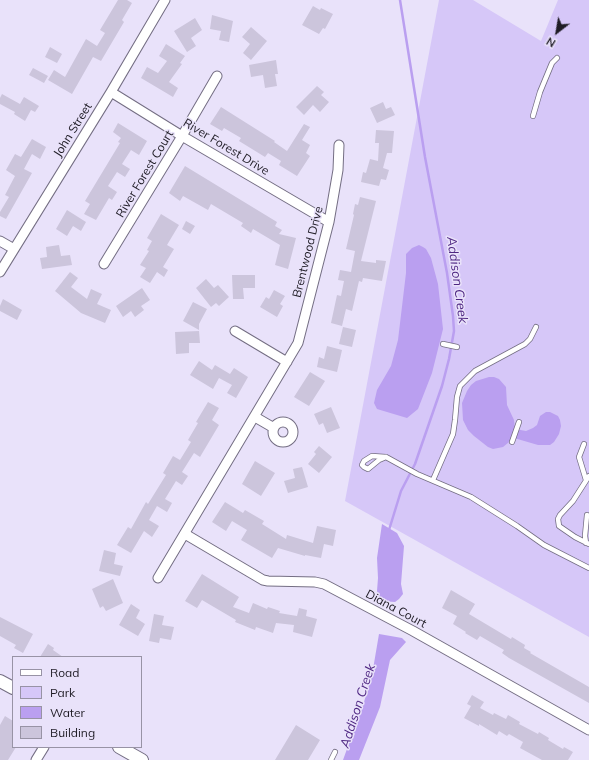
<!DOCTYPE html>
<style>
body{margin:0}
#map{position:relative;width:589px;height:760px;overflow:hidden;background:#e9e2fa;font-family:Mulish,sans-serif}
canvas{display:block}
.legend{position:absolute;left:12px;top:656px;width:130px;height:92px;box-sizing:border-box;background:#e9e2fa;border:1px solid #9893a5;margin:0;padding:5px 7px;list-style:none;font-size:12px;color:#1f1c25}
.legend li{display:flex;align-items:center;gap:8px;height:20px}
.legend b{width:20px;border:1px solid #9893a5}
.north{position:absolute;left:537px;top:12px;width:40px;height:40px;-webkit-text-stroke:3px #e9e2fa;paint-order:stroke;rotate:211deg;font-size:11px;font-weight:700;line-height:16px;text-align:center;color:#1f1c25}
.north::after{content:'';display:block;margin:auto;width:14px;height:18px;background:#1f1c25;clip-path:polygon(50% 0,100% 100%,50% 72%,0 100%)}
</style>
<div id="map">
<canvas width="589" height="760"></canvas>
<ul class="legend">
<li><b style="height:5px;background:#fff"></b>Road</li>
<li><b style="height:11px;background:#d6c7f8"></b>Park</li>
<li><b style="height:11px;background:#ba9ff0"></b>Water</li>
<li><b style="height:11px;background:#ccc5dc"></b>Building</li>
</ul>
<div class="north">N</div>
</div>
<script>
const ctx = document.querySelector('canvas').getContext('2d');
ctx.lineJoin = 'round';
function fill(path, color) {
  ctx.fillStyle = color;
  ctx.fill(path, 'evenodd');
}
function poly(rows) {
  const path = new Path2D();
  for (const r of rows) {
    if (r.length === 3) {
      path.moveTo(r[0] + r[2], r[1]);
      path.arc(r[0], r[1], r[2], 0, 2 * Math.PI);
      continue;
    }
    path.moveTo(r[0], r[1]);
    for (let i = 2; i < r.length; i += 2) path.lineTo(r[i], r[i + 1]);
  }
  return path;
}
function trace(path, color, width, dash) {
  ctx.strokeStyle = color;
  ctx.lineWidth = width;
  ctx.lineCap = dash ? 'butt' : 'round';
  ctx.setLineDash(dash || []);
  ctx.stroke(path);
}
function label(font, color, halo, rows, align = 'center') {
  ctx.font = font + ' Mulish,sans-serif';
  ctx.lineWidth = 3;
  ctx.setLineDash([]);
  ctx.textBaseline = 'middle';
  ctx.strokeStyle = halo;
  ctx.fillStyle = color;
  for (const [text, x, y, turn = 0] of rows) {
    ctx.save();
    ctx.translate(x, y);
    ctx.rotate((+turn || 0) * Math.PI / 180);
    ctx.textAlign = isNaN(turn) ? turn : align;
    if (halo) ctx.strokeText(text, 0, 0);
    ctx.fillText(text, 0, 0);
    ctx.restore();
  }
}
fill(poly([
 [439,0,473,0,541,41,558,0,589,0,589,637,345,501]
]), '#d6c7f8');
fill(poly([
 [419,245,423,247,426,249,431,258,438,284,443,329,432,373,418,409,407,418,377,409,374,403,377,390,391,366,398,340,406,273,406,254,412,248],
 [489,377,494,377,499,379,506,387,507,405,514,420,515,429,526,431,533,428,537,425,540,416,546,412,550,412,558,416,560,420,561,426,559,434,554,442,550,445,538,445,514,438,503,447,493,449,488,447,474,436,468,430,463,420,462,403,467,391,471,385,476,381],
 [382,524,397,533,404,546,401,584,403,594,399,599,395,602,381,601,379,599,377,591,378,578,377,558],
 [379,634,402,638,406,642,390,660,380,707,359,760,343,760,364,702,372,675]
]), '#ba9ff0');
trace(poly([
 [389,530,401,491,415,464,442,386,449,359,454,331,453,316,447,273,425,157,400,0]
]), '#ba9ff0', 2.5);
fill(poly([
 [118,0,127,0,132,3,122,20,124,22,101,61,93,57,72,94,48,80,54,70,65,77,86,39,97,46,105,33,100,30],
 [313,6,320,10,321,8,333,14,325,29,323,28,319,34,302,25],
 [212,15,233,21,229,42,219,40,221,31,210,29],
 [195,18,202,30,191,38,196,46,187,52,174,31],
 [251,27,267,41,251,60,243,53,250,44,242,37],
 [166,44,185,56,180,63,182,64,169,82,178,88,173,97,141,78,147,67,158,73,167,61,159,56],
 [50,47,62,54,57,63,45,57],
 [276,60,278,74,275,74,277,86,265,88,263,75,251,77,249,65],
 [33,68,48,76,44,83,29,75],
 [317,86,324,92,321,95,329,102,320,112,313,105,304,115,296,107],
 [2,94,20,104,24,97,39,106,35,112,31,110,25,121,14,114,15,112,0,104,0,98],
 [383,102,386,109,391,107,395,115,377,123,370,108],
 [221,107,275,141,274,142,287,151,304,124,310,127,302,140,310,145,306,153,310,156,297,176,279,165,281,161,268,153,265,157,239,141,241,138,224,128,222,131,210,124],
 [118,123,147,141,139,155,131,150,122,164,130,169,125,177,117,172,108,186,117,192,112,200,109,198,96,220,84,214,90,204,85,201,120,143,118,142,121,138,113,132],
 [376,130,394,131,392,153,387,153,383,168,389,170,386,180,381,179,379,186,361,182,363,172,366,173,370,159,378,161,379,143,375,143],
 [32,139,46,147,40,159,32,154,24,169,32,173,6,219,0,216,0,212,9,197,5,195,15,176,6,170,15,154,21,157],
 [185,166,277,222,275,226,282,230,279,234,296,238,288,269,275,265,280,245,253,229,251,233,241,226,243,223,211,204,208,210,183,196,180,201,169,193],
 [360,197,376,201,361,261,376,263,376,260,386,261,382,281,363,278,362,282,359,281,352,311,346,309,342,326,331,323,337,295,341,296,344,281,338,280,340,270,351,272,355,251,346,249,354,215,353,214,355,204,358,205],
 [67,210,86,222,81,231,73,226,67,236,56,229],
 [161,214,179,225,167,245,174,249,163,267,168,270,164,277,157,272,150,283,140,277,146,268,140,265,149,251,147,250,152,241,147,238],
 [186,221,195,226,190,234,182,229],
 [59,245,61,256,70,255,72,265,42,269,40,258,47,257,46,247],
 [70,272,78,278,71,287,87,299,91,289,102,294,97,304,111,310,105,323,81,313,55,291],
 [232,275,255,275,255,288,243,288,244,299,233,299],
 [206,279,214,288,218,285,229,297,219,306,216,303,211,307,196,288],
 [142,288,150,300,141,306,144,310,135,317,131,311,123,317,116,306],
 [274,290,285,296,280,304,283,306,277,317,260,307,266,297,269,299],
 [3,299,22,310,17,320,0,311,0,306],
 [193,302,207,309,199,324,199,330,183,321],
 [343,327,356,330,352,347,339,344],
 [199,331,200,343,189,343,189,353,176,354,175,332],
 [327,346,342,350,337,372,317,367,319,357,324,359],
 [199,361,212,370,215,365,230,374,234,368,248,377,236,398,227,393,232,385,219,378,213,389,190,375],
 [310,372,325,381,309,406,294,397],
 [208,402,219,408,212,420,219,425,200,457,194,453,182,472,188,476,182,485,176,481,165,499,172,503,167,512,157,506,149,520,159,526,152,537,144,531,131,553,117,545,128,527,131,529,146,502,148,504,166,475,163,473,173,456,180,460,191,442,188,440,198,423,196,422],
 [331,407,340,428,327,433,323,423,319,425,314,414],
 [319,446,332,457,319,473,308,464,316,454,314,452],
 [255,461,275,473,261,496,242,484],
 [302,467,308,487,288,493,284,481,295,478,293,469],
 [225,502,243,513,245,510,264,521,262,524,286,539,287,535,313,543,317,526,336,530,333,546,324,544,321,558,305,555,305,556,278,548,272,558,241,540,247,530,232,521,226,531,212,522],
 [104,550,116,553,114,564,123,566,120,576,99,571],
 [202,574,239,597,233,607,249,613,253,603,267,609,268,607,280,611,279,613,297,616,299,608,307,610,306,616,317,619,312,637,293,632,294,625,276,623,273,633,256,627,255,630,235,622,236,620,202,600,197,608,185,601],
 [113,579,123,603,106,611,103,606,100,608,92,589],
 [451,590,475,604,469,614,511,639,512,637,525,645,524,648,531,652,530,653,589,687,589,703,509,658,502,653,504,650,480,636,477,640,465,633,466,632,453,624,457,616,442,608],
 [131,604,140,610,136,618,145,624,138,636,119,625],
 [154,614,164,616,162,625,174,627,171,640,160,638,159,643,149,641],
 [0,617,33,634,23,653,14,648,16,645,0,636],
 [48,644,54,648,53,650,63,657,40,657],
 [472,695,484,702,480,708,493,715,494,713,506,719,508,715,520,722,519,724,538,734,539,732,549,738,548,740,563,749,564,747,573,752,568,760,542,760,520,748,523,742,509,734,507,736,499,731,497,735,479,724,479,726,464,718,471,706,467,704],
 [5,716,13,721,13,747,16,747,8,760,0,760,0,725],
 [296,725,320,740,308,760,275,760]
]), '#ccc5dc');
const service = poly([
 [533,116,540,92,552,63,557,58],
 [443,344,457,347],
 [512,442,519,422],
 [584,444,579,457,586,480],
 [386,457,379,460,368,469,364,467,362,465,364,461,372,456,386,457,417,474,471,497,517,526,544,545,589,568],
 [589,476,573,501,560,515,558,519,559,526,575,537,589,544],
 [433,480,453,434,455,420,457,397,460,386,475,371,525,344,530,339,536,327],
 [586,543,585,536,587,515],
 [331,760,335,752]
]);
const minor = poly([
 [111,92,182,136,329,222],
 [0,241,14,249],
 [104,264,182,136,217,76],
 [0,272,111,92,165,0],
 [235,331,287,362],
 [255,417,274,428],
 [283,432,10],
 [185,534,263,580,268,581,315,582,324,584,413,631,589,730],
 [158,578,298,343,329,222,338,170,339,145],
 [36,760,44,747]
]);
const tertiary = poly([
 [0,681,13,688],
 [119,747,142,760]
]);
trace(service, '#746e83', 6);
trace(minor, '#746e83', 11);
trace(tertiary, '#746e83', 14);
trace(service, '#fff', 4.5);
trace(minor, '#fff', 9);
trace(tertiary, '#fff', 12);
label('12px', '#1f1c25', '#e9e2fa', [
 ["John Street",73,130,-58],
 ["River Forest Drive",226,147,31],
 ["River Forest Court",145,174,-59],
 ["Brentwood Drive",308,252,-76],
 ["Diana Court",396,609,28]
]);
label('italic 13px', '#4e2682', '#e9e2fa', [
 ["Addison Creek",457,280,82],
 ["Addison Creek",358,706,-72]
]);
</script>
